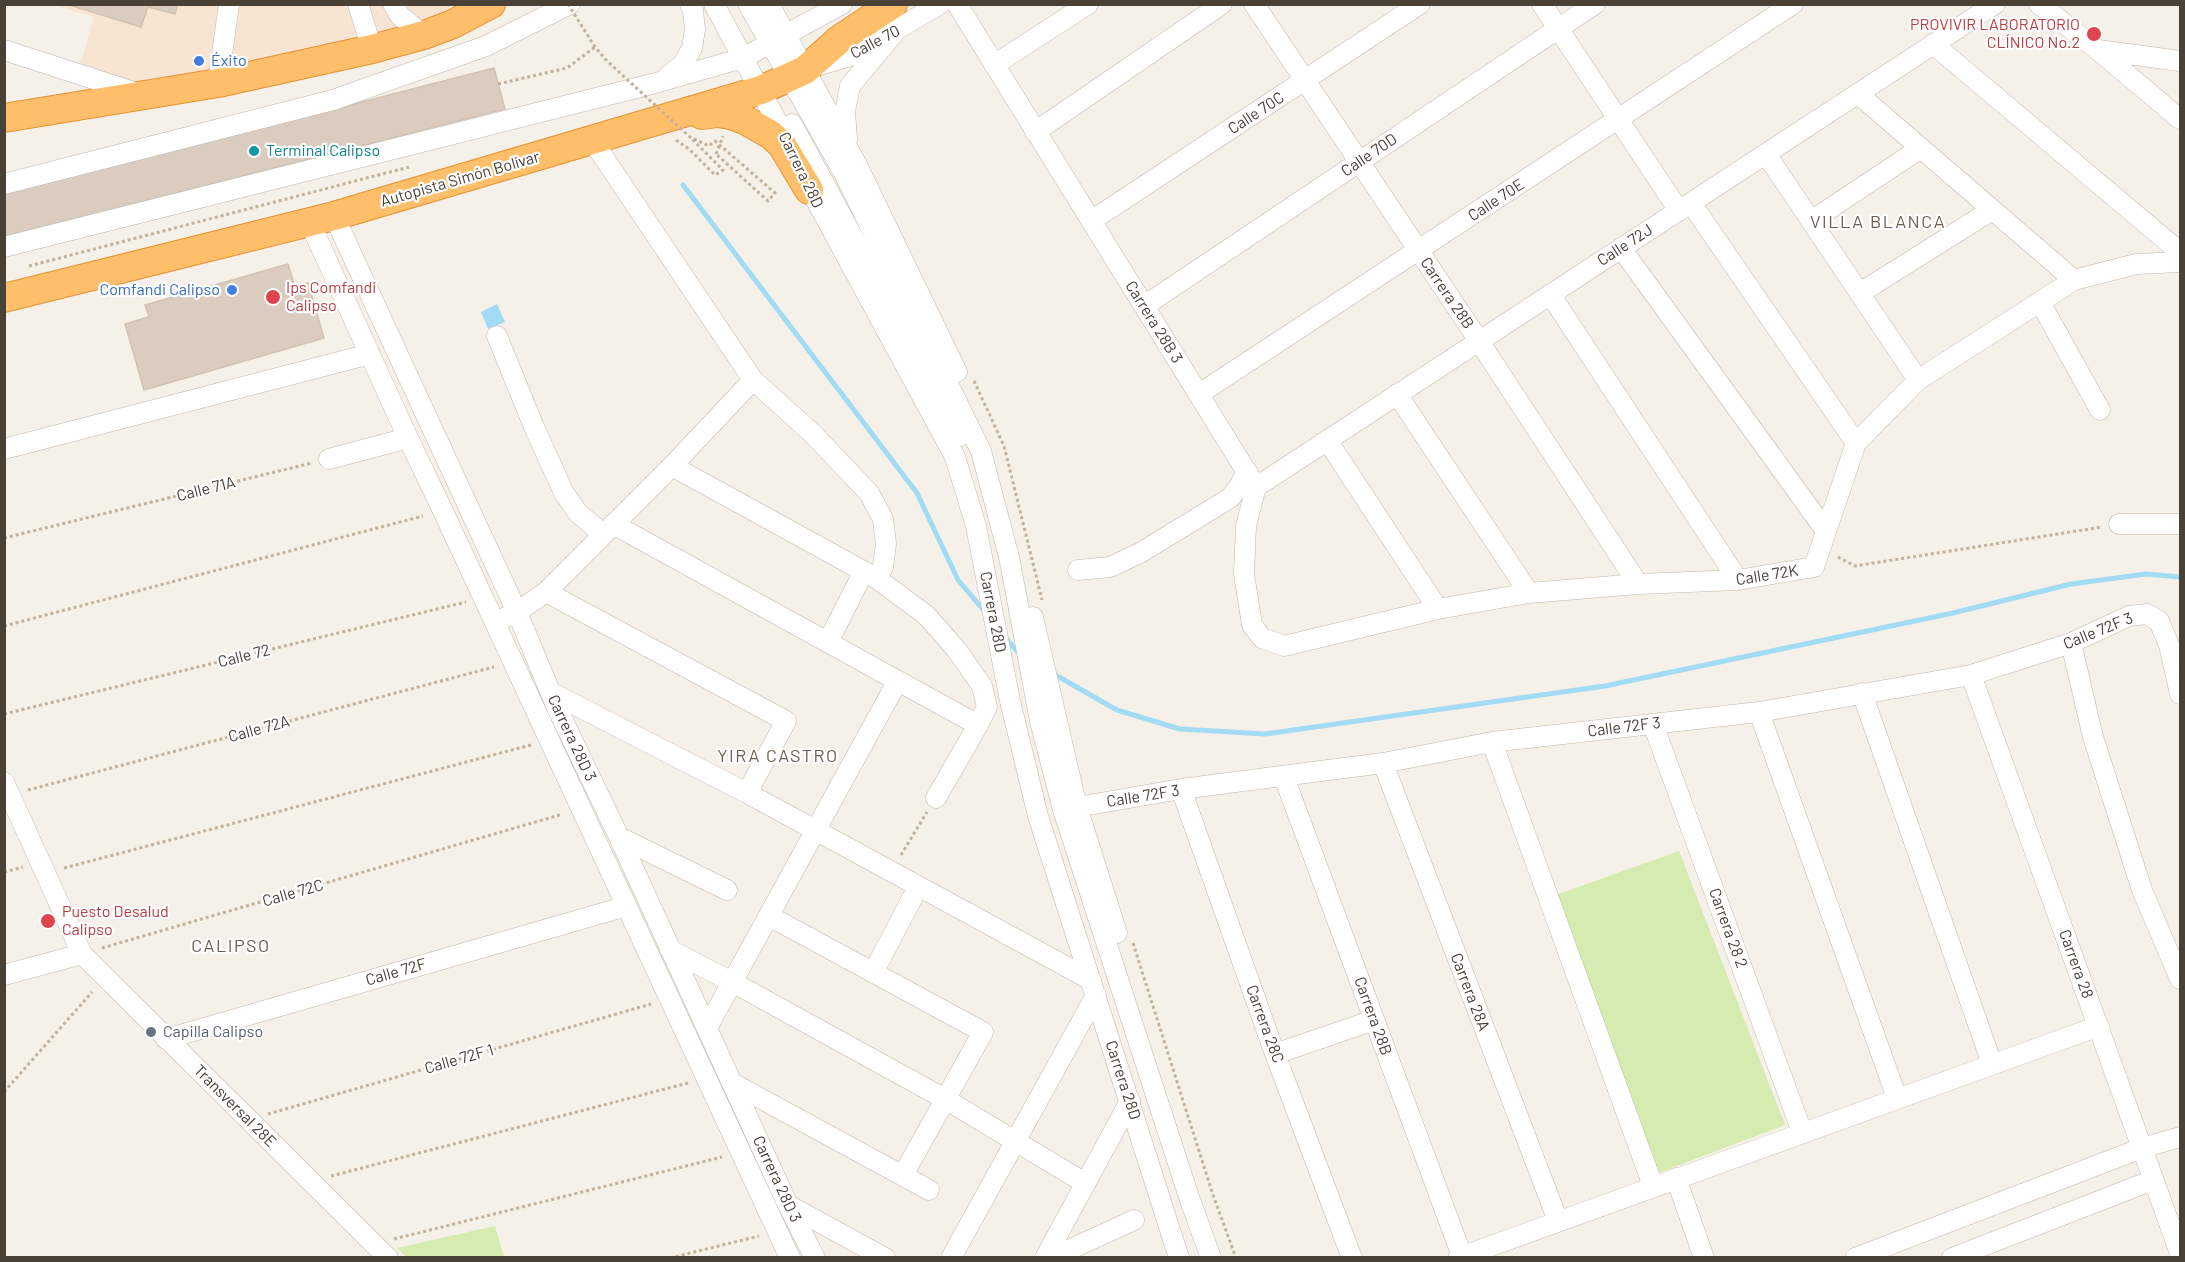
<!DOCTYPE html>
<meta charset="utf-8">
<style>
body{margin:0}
#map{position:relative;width:2185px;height:1262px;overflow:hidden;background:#f5f0e8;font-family:Barlow,sans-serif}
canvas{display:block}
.frame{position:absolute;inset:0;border:6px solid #494036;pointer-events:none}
</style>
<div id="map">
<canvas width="2185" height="1262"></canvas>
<div class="frame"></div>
</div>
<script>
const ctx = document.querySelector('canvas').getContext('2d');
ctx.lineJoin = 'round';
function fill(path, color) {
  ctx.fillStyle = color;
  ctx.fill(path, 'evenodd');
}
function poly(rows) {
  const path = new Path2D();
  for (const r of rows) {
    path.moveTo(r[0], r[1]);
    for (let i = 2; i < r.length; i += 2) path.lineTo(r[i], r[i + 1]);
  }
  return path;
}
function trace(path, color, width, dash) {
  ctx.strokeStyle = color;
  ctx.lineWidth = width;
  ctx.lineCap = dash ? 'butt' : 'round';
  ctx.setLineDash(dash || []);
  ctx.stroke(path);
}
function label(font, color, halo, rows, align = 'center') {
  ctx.font = font + ' Barlow,sans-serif';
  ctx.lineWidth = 4.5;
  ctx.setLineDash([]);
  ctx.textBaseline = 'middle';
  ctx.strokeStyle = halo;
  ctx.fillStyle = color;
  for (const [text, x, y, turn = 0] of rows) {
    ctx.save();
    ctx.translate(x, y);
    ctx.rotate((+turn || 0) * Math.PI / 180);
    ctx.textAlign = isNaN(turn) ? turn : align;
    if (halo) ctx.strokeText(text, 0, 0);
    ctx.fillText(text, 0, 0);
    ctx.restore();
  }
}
fill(poly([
 [54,5,484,5,145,96,78,73,94,17]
]), '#f8e4d3');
fill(poly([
 [1679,851,1785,1125,1658,1173,1556,895],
 [495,1226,504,1257,406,1257,397,1248]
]), '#d6ebaf');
fill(poly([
 [497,304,505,322,488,329,481,312]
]), '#a2dbf4');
trace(poly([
 [683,185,917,493,958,580,986,613],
 [1005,637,1020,655],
 [1052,673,1117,710,1180,729,1265,734,1605,686,1953,613,2071,584,2146,574,2180,577]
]), '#a2dbf4', 5);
const building = poly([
 [66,4,178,4,175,14,148,7,141,27,66,4],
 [494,68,505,109,4,237,4,194,494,68],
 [288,264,295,287,308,283,324,338,144,390,125,324,149,317,145,305,288,264]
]);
fill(building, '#dacdc0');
trace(building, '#d3c2b0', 1.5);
const minor = poly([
 [358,4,372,49],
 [393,4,400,16,424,35],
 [714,4,790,146],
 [748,4,844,173,981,451,1009,557,1040,721,1063,810,1190,1200,1211,1258],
 [769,4,857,165,957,372],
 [957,4,1256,487,1246,526,1244,574,1252,625,1262,638,1284,646,1438,609,1529,593,1638,584,1738,580,1814,567,1856,443,1918,380,2074,280,2136,264,2180,262],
 [1254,4,1479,341,1638,584],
 [1542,4,1679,211],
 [2039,4,2098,50,2180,119],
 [1933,44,2180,252],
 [4,50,140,94],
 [2098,50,2180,61],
 [994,65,1088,4],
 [813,67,851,56,940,4],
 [666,78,683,64,692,48,695,29,693,11,690,4],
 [218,83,229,4],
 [1858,94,2074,280],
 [792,124,960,436],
 [1035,132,1222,4],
 [592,140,753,380,812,433,869,493,883,519,886,544,883,567,876,578,926,615,956,649,982,686,987,707,978,725,613,524],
 [847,140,845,111,850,86,894,33],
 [1766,154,1918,380],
 [804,178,955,457,976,526,1010,701,1038,816,1179,1258],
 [4,184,333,100,486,46,570,4],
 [1691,203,1856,443],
 [334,216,517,612,557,708,619,837,788,1205,815,1258],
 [309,221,408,438,443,511,790,1258],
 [1091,221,1420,4],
 [1811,221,1921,148],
 [4,247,652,84,743,58,842,4],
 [1621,248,1826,531],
 [1860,293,1992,210],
 [1550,294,1738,580],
 [2040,302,2100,410],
 [1144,306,1595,4],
 [497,336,534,427,564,493,578,513,603,534],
 [1199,394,1793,4],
 [1397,394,1529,593],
 [1327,440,1438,609],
 [4,449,370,354],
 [329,459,408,438],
 [672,466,876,578],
 [1256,487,1995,4],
 [2119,524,2180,524],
 [1078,570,1110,567,1140,553,1230,498,1240,485,1247,471],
 [546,592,786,721,747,793],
 [506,617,517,612,546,592,672,466,753,380],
 [1033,617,1077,807,1117,933],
 [828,642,864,571],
 [2071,643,2093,737,2142,890,2180,979],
 [1971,675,2180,1253],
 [550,692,747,793,1091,980],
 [1862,693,1992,1064],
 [1759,712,1897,1098],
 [1653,724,1802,1132],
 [1492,742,1653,1186],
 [1383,763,1558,1221],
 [1284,777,1462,1256],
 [4,782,82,954,388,1258],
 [1181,789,1275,1054,1352,1258],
 [936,798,978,725],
 [1077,807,1181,789,1383,763,1492,742,1759,712,1971,675,2071,643,2129,616,2147,614,2159,621,2169,645,2180,694],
 [619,837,727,890],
 [769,916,983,1032,903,1175],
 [670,950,734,983,945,1099,1085,1183],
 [874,971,918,887],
 [4,975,82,954],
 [707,1028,897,682],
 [166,1039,627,906],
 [1275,1054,1374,1020],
 [734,1084,929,1190],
 [1676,1178,1704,1258],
 [788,1205,885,1258],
 [951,1258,1096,995],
 [1045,1258,1130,1101],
 [1051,1258,1134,1220],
 [1458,1258,2099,1026],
 [1855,1258,2142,1148,2180,1137],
 [1952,1258,2153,1180]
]);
const highway = poly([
 [702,115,717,113,731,115,745,120,771,135,782,145,809,190],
 [4,118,218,83,372,49,424,35,453,24,491,4],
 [4,298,334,216,761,90,805,70,840,39,893,4]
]);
trace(minor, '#c1b7aa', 21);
trace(highway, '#e69231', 30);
trace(poly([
 [498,84,567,68,595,47],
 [676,140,689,149,715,175,723,170,690,137],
 [716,154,723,136],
 [29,266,409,167],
 [974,381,1004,446,1042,600],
 [4,538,312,463],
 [1838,557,1855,566,2102,527],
 [4,626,423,516],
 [4,714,466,602],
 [28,790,494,667],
 [901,855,927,812],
 [64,868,531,745],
 [4,872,23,867],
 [1133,943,1212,1192,1236,1258],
 [102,948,563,814],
 [4,1092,92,992],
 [268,1114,651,1004],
 [331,1176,688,1083],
 [394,1239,722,1157],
 [670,1258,759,1236]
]), '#c4b19b', 3, [3, 3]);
trace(minor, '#fff', 20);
trace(highway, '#ffbe69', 28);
trace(poly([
 [568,4,595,47,607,61,690,137,709,146,715,141,775,193,768,201,716,154]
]), '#c4b19b', 3, [3, 3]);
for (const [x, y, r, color] of [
 [2094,34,8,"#e0444e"],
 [199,61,6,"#3f7fe0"],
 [254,151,6,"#0f9aa8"],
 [232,290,6,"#3f7fe0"],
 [273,297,8,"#e0444e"],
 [48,921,8,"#e0444e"],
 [151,1032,6,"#6b7280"]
]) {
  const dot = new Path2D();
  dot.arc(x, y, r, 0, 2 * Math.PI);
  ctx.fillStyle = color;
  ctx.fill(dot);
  trace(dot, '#fff', 2);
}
label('16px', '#be3a42', '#fff', [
 ["PROVIVIR LABORATORIO",2080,25,"right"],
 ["CLÍNICO No.2",2080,43,"right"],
 ["Ips Comfandi",286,288],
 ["Calipso",286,306],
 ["Puesto Desalud",62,912],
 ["Calipso",62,930]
], 'left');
label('16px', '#494036', '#fff', [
 ["Calle 70",875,42,-28],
 ["Calle 70C",1256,113,-33],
 ["Calle 70D",1369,155,-34],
 ["Carrera 28D",801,170,64],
 ["Autopista Simón Bolívar",460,179,-16],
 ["Calle 70E",1496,200,-33],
 ["Calle 72J",1625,245,-33],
 ["Carrera 28B",1447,293,56],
 ["Carrera 28B 3",1154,322,58],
 ["Calle 71A",206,489,-14],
 ["Calle 72K",1767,575,-9],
 ["Carrera 28D",993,612,79],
 ["Calle 72F 3",2098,631,-22],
 ["Calle 72",244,656,-14],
 ["Calle 72F 3",1624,727,-7],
 ["Calle 72A",259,729,-15],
 ["Carrera 28D 3",572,738,65],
 ["Calle 72F 3",1143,796,-9],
 ["Calle 72C",293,893,-16],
 ["Carrera 28 2",1728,928,70],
 ["Carrera 28",2076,964,70],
 ["Calle 72F",396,972,-16],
 ["Carrera 28A",1470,992,69],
 ["Carrera 28B",1373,1016,70],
 ["Carrera 28C",1265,1024,70],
 ["Calle 72F 1",459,1059,-16],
 ["Carrera 28D",1123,1080,72],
 ["Transversal 28E",235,1106,45],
 ["Carrera 28D 3",777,1179,65]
]);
label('16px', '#366cbe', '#fff', [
 ["Éxito",211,61],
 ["Comfandi Calipso",220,290,"right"]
], 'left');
label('16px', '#0d838f', '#fff', [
 ["Terminal Calipso",266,151]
], 'left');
label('16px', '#5b616d', '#fff', [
 ["Capilla Calipso",163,1032]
], 'left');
ctx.letterSpacing = '1.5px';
label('18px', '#6c5d4d', '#fff', [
 ["VILLA BLANCA",1878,222],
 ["YIRA CASTRO",778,756],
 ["CALIPSO",231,946]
]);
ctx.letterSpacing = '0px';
</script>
